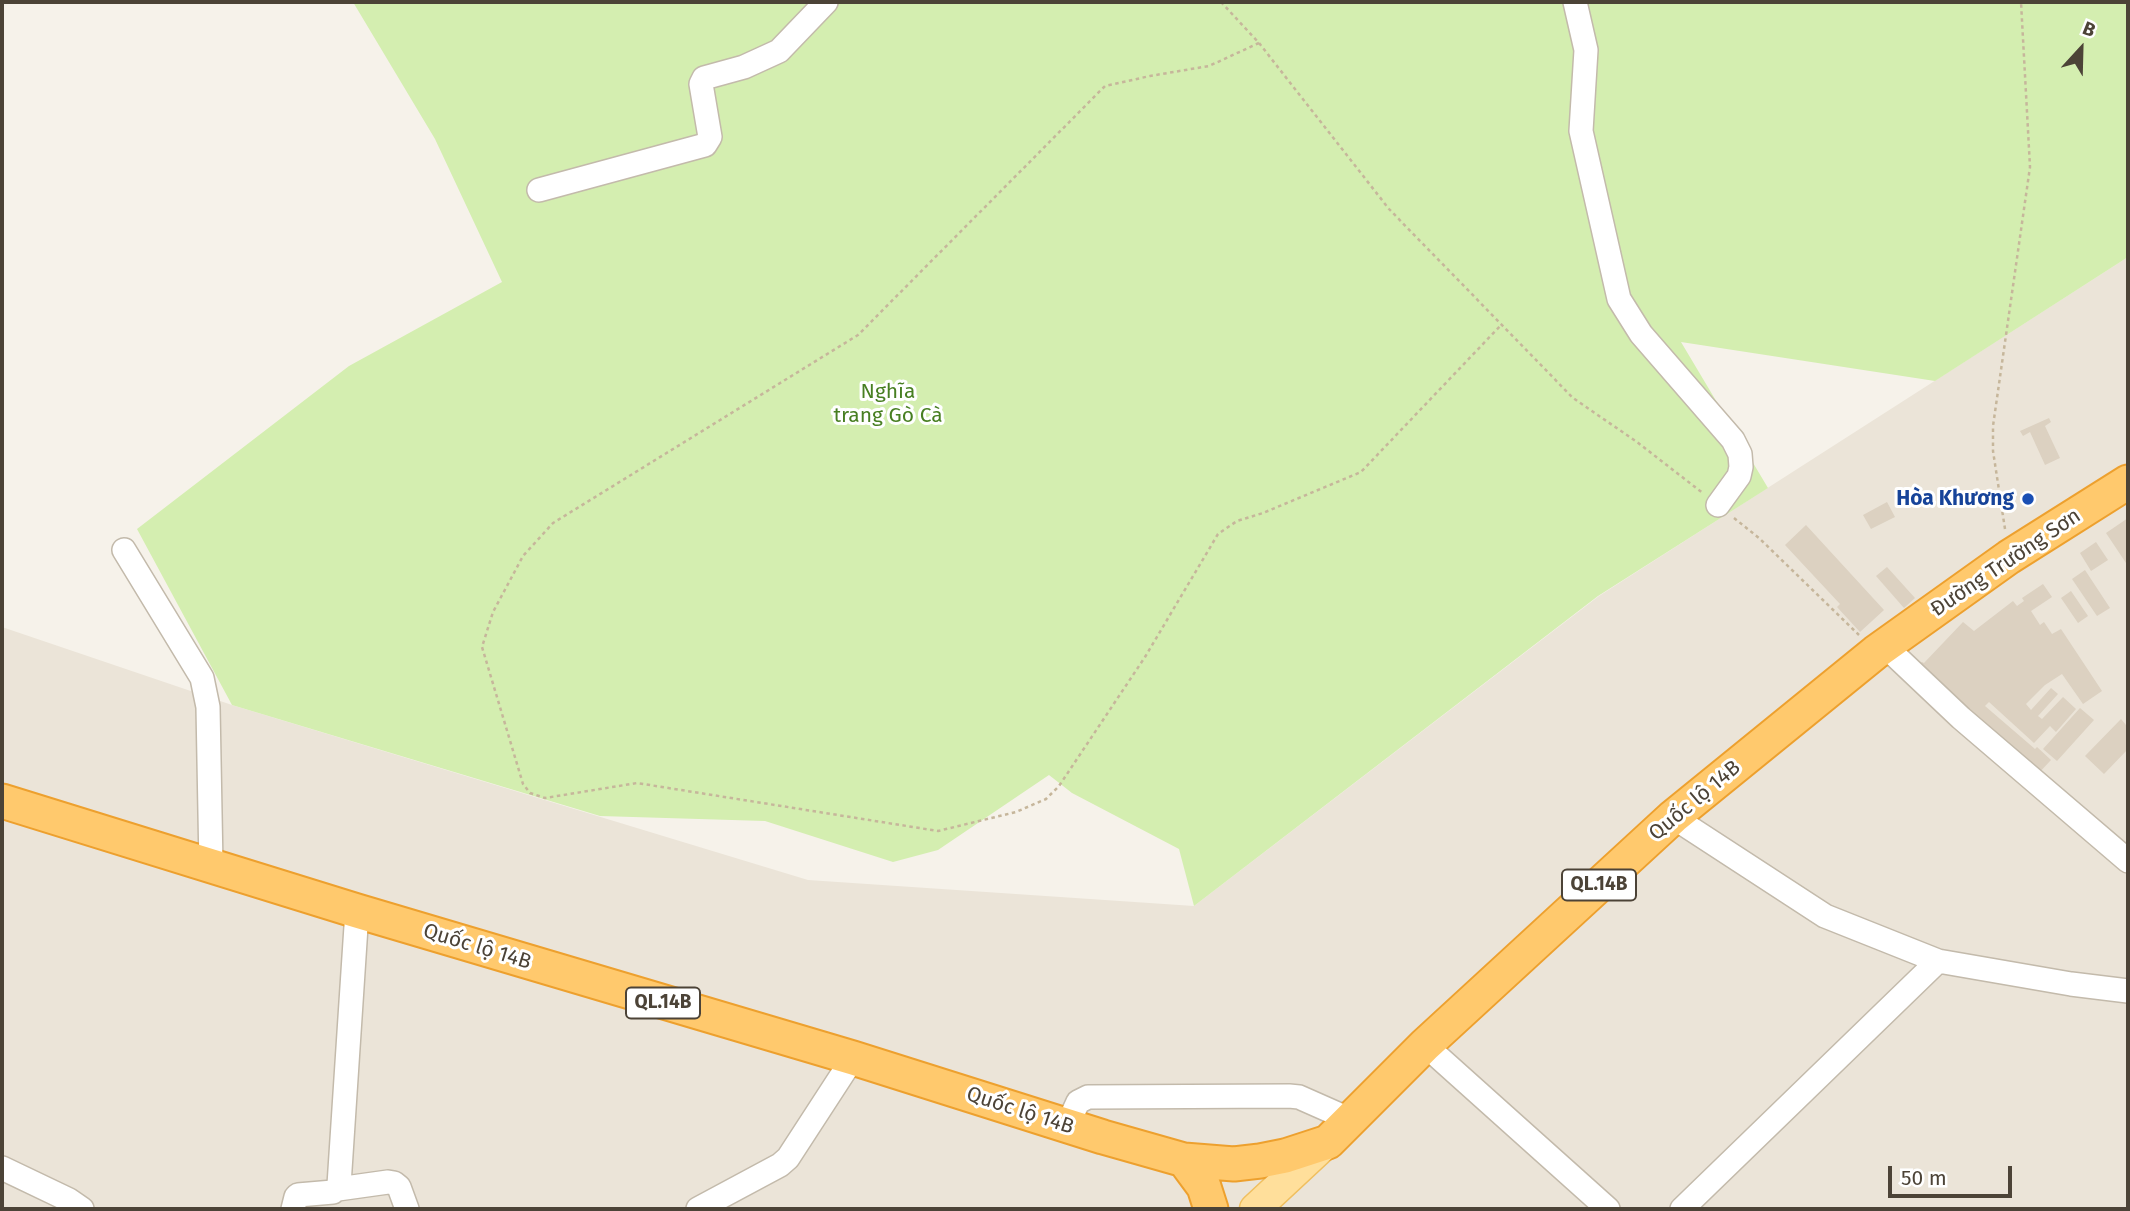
<!DOCTYPE html>
<meta charset="utf-8">
<style>
body{margin:0}
#map{position:relative;width:2130px;height:1211px;overflow:hidden;background:#f6f2ea;font-family:"Fira Sans",sans-serif}
canvas{display:block}
.frame{position:absolute;inset:0;border:4px solid #4c4337;pointer-events:none}
.north{position:absolute;left:2046px;top:14px;width:70px;height:70px;-webkit-text-stroke:5px #fff;paint-order:stroke;rotate:22deg;font-size:19px;font-weight:700;line-height:28px;text-align:center;color:#4c4337}
.north::after{content:'';display:block;margin:auto;width:24px;height:32px;background:#4c4337;clip-path:polygon(50% 0,100% 100%,50% 72%,0 100%)}
.scale{position:absolute;left:1888px;top:1166px;width:124px;height:32px;box-sizing:border-box;border:4px solid #4c4337;border-top:0;padding-left:9px;font-size:21px;line-height:24px;white-space:nowrap;color:#4c4337;-webkit-text-stroke:5px #fff;paint-order:stroke}
</style>
<div id="map">
<canvas width="2130" height="1211"></canvas>
<div class="frame"></div>
<div class="north">B</div>
<div class="scale">50 m</div>
</div>
<script>
const ctx = document.querySelector('canvas').getContext('2d');
ctx.lineJoin = 'round';
function fill(path, color) {
  ctx.fillStyle = color;
  ctx.fill(path, 'evenodd');
}
function poly(rows) {
  const path = new Path2D();
  for (const r of rows) {
    path.moveTo(r[0], r[1]);
    for (let i = 2; i < r.length; i += 2) path.lineTo(r[i], r[i + 1]);
  }
  return path;
}
function trace(path, color, width, dash) {
  ctx.strokeStyle = color;
  ctx.lineWidth = width;
  ctx.lineCap = dash ? 'butt' : 'round';
  ctx.setLineDash(dash || []);
  ctx.stroke(path);
}
function label(font, color, halo, rows, align = 'center') {
  ctx.font = font + ' "Fira Sans",sans-serif';
  ctx.lineWidth = 6;
  ctx.setLineDash([]);
  ctx.textBaseline = 'middle';
  ctx.strokeStyle = halo;
  ctx.fillStyle = color;
  for (const [text, x, y, turn = 0] of rows) {
    ctx.save();
    ctx.translate(x, y);
    ctx.rotate((+turn || 0) * Math.PI / 180);
    ctx.textAlign = isNaN(turn) ? turn : align;
    if (halo) ctx.strokeText(text, 0, 0);
    ctx.fillText(text, 0, 0);
    ctx.restore();
  }
}
fill(poly([
 [2128,257,2128,1209,2,1209,2,627,232,705,808,880,1194,906,1599,596]
]), '#ebe4d8');
fill(poly([
 [353,2,2128,2,2128,257,1935,381,1681,342,1768,488,1598,596,1194,906,1179,849,1072,793,1049,775,938,850,893,862,765,821,600,816,232,705,137,529,349,366,502,282,435,139]
]), '#d4eeb0');
fill(poly([
 [2049,418,2051,422,2045,426,2060,458,2045,465,2030,432,2023,436,2020,431],
 [1887,502,1895,517,1871,529,1863,515],
 [2128,518,2128,566,2106,533],
 [1806,525,1884,610,1860,632,1837,607,1840,604,1785,545],
 [2096,542,2108,560,2091,571,2080,553],
 [1887,567,1915,598,1904,608,1876,576],
 [2085,570,2110,608,2097,616,2072,579],
 [2043,584,2052,597,2031,611,2040,625,2044,622,2052,634,2061,629,2102,691,2083,704,2062,674,2045,685,2026,704,2031,710,2051,688,2058,694,2038,716,2042,719,2063,697,2076,709,2056,732,2050,726,2034,743,1989,702,1985,706,2035,749,2037,747,2051,760,2036,776,1916,667,1922,662,1924,663,1963,622,1974,631,2013,601,2017,606,2024,601,2022,598],
 [2071,591,2088,616,2078,623,2061,598],
 [2080,708,2094,720,2057,761,2043,749],
 [2121,719,2126,725,2128,723,2128,749,2104,774,2085,756]
]), '#dcd1c1');
const minor = poly([
 [1575,2,1586,50,1581,131,1619,299,1641,334,1733,440,1740,454,1741,467,1739,476,1718,505],
 [539,190,705,145,710,137,701,84,704,78,744,67,779,51,826,2],
 [124,550,202,678,208,707,211,866],
 [1886,647,1961,718,2128,861],
 [1673,817,1825,916,1938,961,2071,984,2128,991],
 [1425,1045,1608,1209],
 [1067,1126,1078,1102,1088,1097,1289,1096,1299,1097,1351,1120],
 [2,1168,69,1200,82,1209],
 [338,1189,388,1182,394,1183,399,1187,407,1209],
 [293,1209,296,1197,298,1195,333,1192,339,1185,357,911],
 [698,1209,780,1165,788,1158,853,1058],
 [1682,1209,1938,961]
]);
const major = poly([
 [1255,1209,1327,1142]
]);
const highway = poly([
 [2,801,357,911,853,1058,1103,1137,1184,1160,1234,1164,1260,1161,1285,1156,1328,1142,1425,1045,1673,817,1876,652,2009,557,2128,482],
 [1184,1160,1204,1187,1211,1209]
]);
trace(minor, '#c3baab', 26);
trace(major, '#f0bf5f', 33);
trace(highway, '#eda02e', 37);
trace(poly([
 [1221,2,1259,43,1389,209,1573,398,1637,442,1704,494],
 [1259,43,1209,66,1150,76,1105,86,858,335,553,523,523,556,493,612,482,647,523,784,530,793,545,798,637,783,938,831,1016,812,1046,799,1059,786,1145,657,1218,534,1237,521,1263,513,1361,472,1502,324],
 [1734,518,1759,538,1859,635],
 [2005,529,1993,451,1993,426,2030,167,2021,2]
]), '#c6b69b', 2.5, [3.5, 3.5]);
trace(minor, '#fff', 23);
trace(major, '#ffdf9b', 30);
trace(highway, '#ffc96d', 33);
for (const [x, y, r, color] of [
 [2028,499,7,"#1a4fb4"]
]) {
  const dot = new Path2D();
  dot.arc(x, y, r, 0, 2 * Math.PI);
  ctx.fillStyle = color;
  ctx.fill(dot);
  trace(dot, '#fff', 2.5);
}
for (const [x, y, w] of [
 [1599,885,74],
 [663,1003,74]
]) {
  const box = new Path2D();
  box.roundRect(x - w / 2, y - 15.5, w, 31, 5);
  ctx.fillStyle = '#fff';
  ctx.fill(box);
  trace(box, '#4c4337', 2);
}
label('bold 19px', '#4c4337', null, [
 ["QL.14B",1599,885],
 ["QL.14B",663,1003]
]);
label('21px', '#487f22', '#fff', [
 ["Nghĩa",888,392],
 ["trang Gò Cà",888,416]
]);
label('bold 21px', '#164399', '#fff', [
 ["Hòa Khương",2014,499]
], 'right');
label('21px', '#4c4337', '#fff', [
 ["Đường Trường Sơn",2006,563,-34],
 ["Quốc lộ 14B",1695,801,-40],
 ["Quốc lộ 14B",477,947,17],
 ["Quốc lộ 14B",1020,1111,18]
]);
</script>
